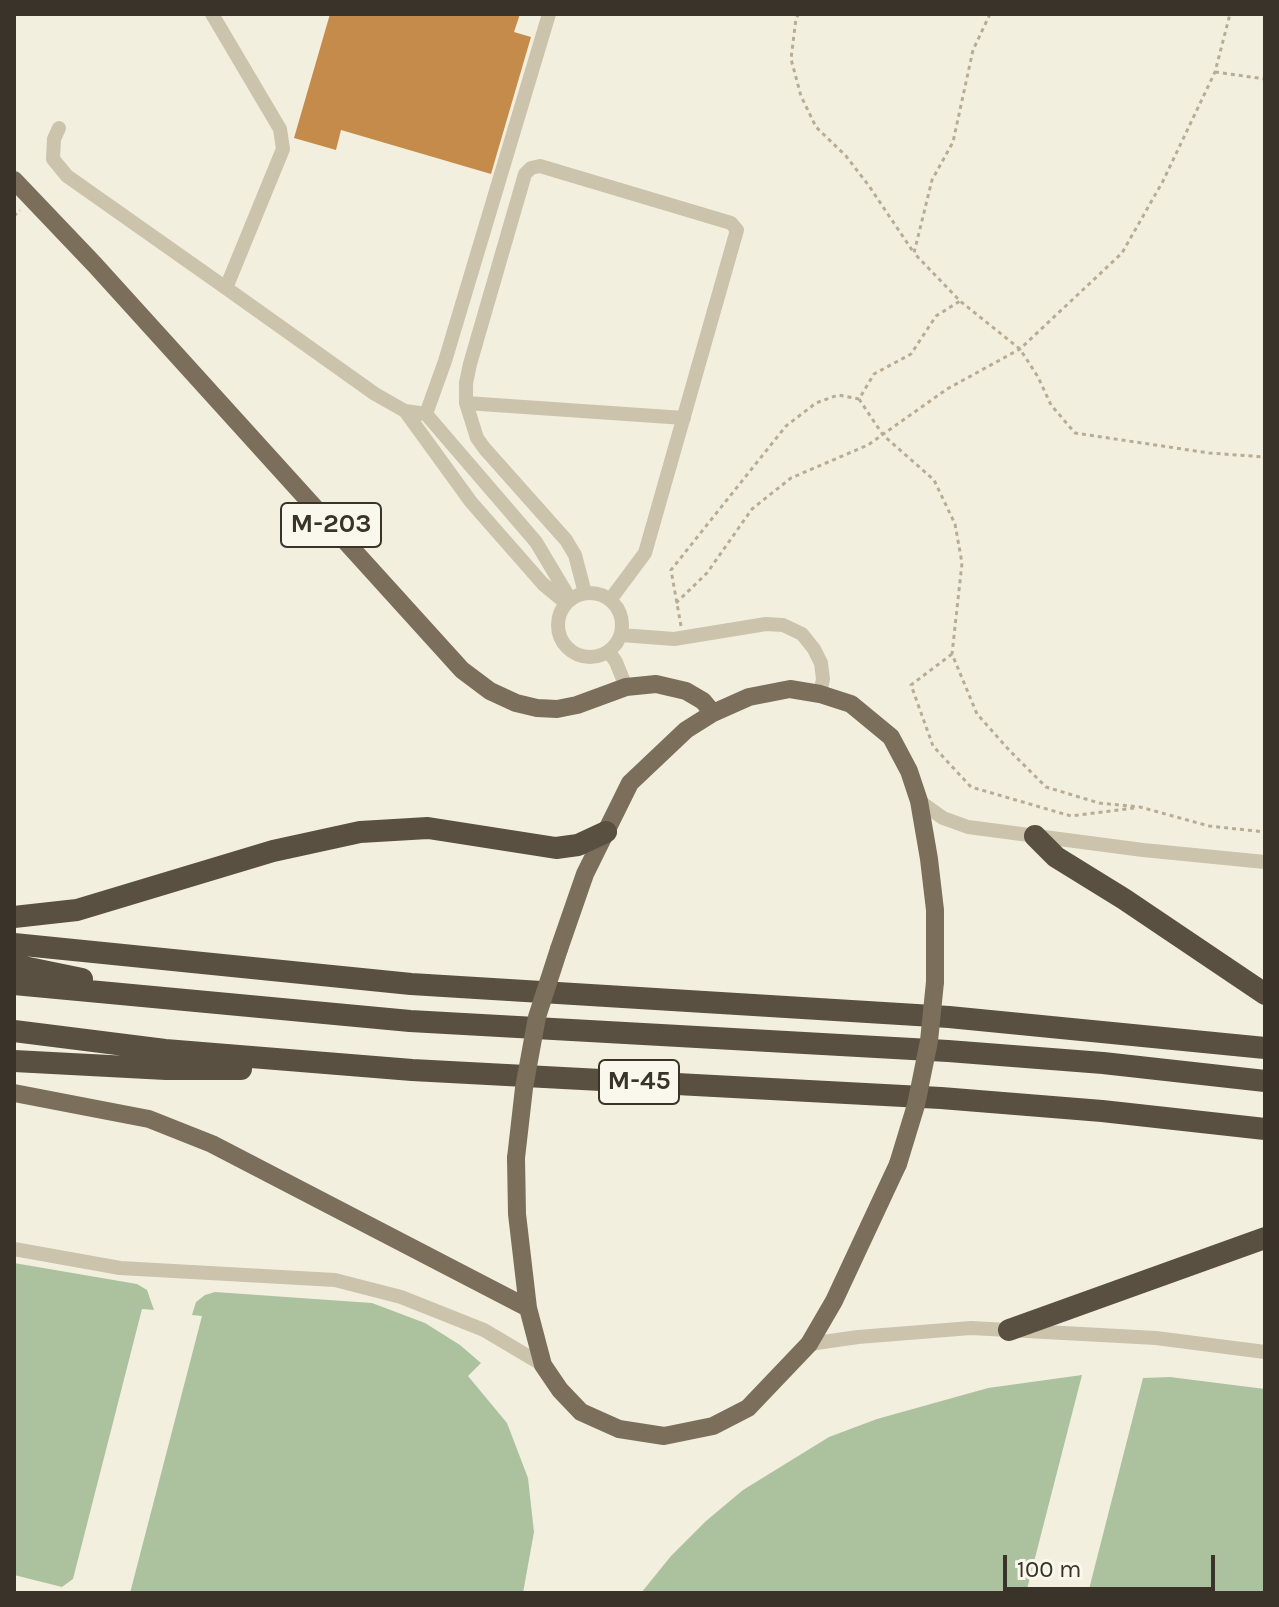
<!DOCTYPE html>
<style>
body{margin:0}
#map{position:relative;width:1279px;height:1607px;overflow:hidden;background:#f3efdf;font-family:Karla,sans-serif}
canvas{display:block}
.frame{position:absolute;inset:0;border:16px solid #39332a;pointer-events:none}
.scale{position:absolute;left:1003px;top:1555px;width:212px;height:36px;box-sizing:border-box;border:4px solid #39332a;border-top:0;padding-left:10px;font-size:24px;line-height:28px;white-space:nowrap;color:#39332a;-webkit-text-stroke:6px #faf8ec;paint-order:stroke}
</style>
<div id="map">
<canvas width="1279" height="1607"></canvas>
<div class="frame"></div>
<div class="scale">100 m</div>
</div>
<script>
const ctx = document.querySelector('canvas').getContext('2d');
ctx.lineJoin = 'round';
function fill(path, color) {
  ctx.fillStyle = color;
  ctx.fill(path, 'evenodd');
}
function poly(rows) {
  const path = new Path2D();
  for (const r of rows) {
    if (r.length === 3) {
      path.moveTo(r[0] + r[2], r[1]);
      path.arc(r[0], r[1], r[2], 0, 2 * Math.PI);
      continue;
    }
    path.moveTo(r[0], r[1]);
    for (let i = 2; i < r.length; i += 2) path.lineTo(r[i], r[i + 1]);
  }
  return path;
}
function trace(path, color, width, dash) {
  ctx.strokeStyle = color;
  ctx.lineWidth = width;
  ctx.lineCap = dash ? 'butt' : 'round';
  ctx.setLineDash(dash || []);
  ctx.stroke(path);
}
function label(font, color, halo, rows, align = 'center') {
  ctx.font = font + ' Karla,sans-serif';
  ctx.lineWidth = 7;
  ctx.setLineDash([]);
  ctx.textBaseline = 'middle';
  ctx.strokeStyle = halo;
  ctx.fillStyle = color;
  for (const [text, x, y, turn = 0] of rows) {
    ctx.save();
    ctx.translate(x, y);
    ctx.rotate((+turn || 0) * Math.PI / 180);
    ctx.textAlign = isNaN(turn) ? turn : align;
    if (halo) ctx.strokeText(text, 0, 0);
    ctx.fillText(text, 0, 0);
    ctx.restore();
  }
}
fill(poly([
 [14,1263,137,1284,147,1290,154,1310,142,1309,73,1579,62,1587,14,1575],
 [215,1292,372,1303,425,1323,460,1345,481,1363,468,1376,507,1423,528,1478,534,1532,523,1593,130,1593,202,1316,192,1315,196,1302,205,1295],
 [1082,1375,1026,1593,641,1593,671,1556,706,1521,743,1490,829,1437,877,1419,988,1388],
 [1170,1377,1265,1389,1265,1593,1088,1593,1143,1378]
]), '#acc29f');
fill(poly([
 [330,14,520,14,514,32,531,37,491,174,341,130,336,150,294,138]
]), '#c58b4b');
trace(poly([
 [799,14,796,18,791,59,801,96,816,127,846,156,869,186,914,253],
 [990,14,973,50,953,142,932,180,914,253,960,301,1020,349,1038,377,1051,405,1075,433,1209,453,1265,457],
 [1215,72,1265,79],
 [14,216,20,210],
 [859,399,883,435,934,480,955,524,962,563,952,654,977,714,1010,751,1046,787,1099,803,1140,807,1209,826,1265,832],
 [676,603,707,573,752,509,791,478,868,445,947,389,1020,349,1122,253,1163,181,1215,72,1230,14],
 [681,626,671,570,786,426,816,403,838,395,859,399,874,374,911,354,936,316,960,301],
 [952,654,911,685,933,746,971,787,1071,816,1134,808]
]), '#b7ad95', 3, [4, 4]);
trace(poly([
 [212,14,280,129,283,149,226,288,375,394,405,411,426,414,536,542,570,599],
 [59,128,54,139,53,159,67,176,226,288],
 [466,403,684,418],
 [405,411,471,502,543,584,566,603],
 [426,414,445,361,549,14],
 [590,625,32],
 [585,593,575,555,566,540,485,449,477,438,466,403,466,383,470,364,525,174,531,168,540,166,731,223,737,230,645,553,610,600],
 [621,635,674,639,766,624,783,625,802,634,814,649,821,663,823,679,820,694],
 [609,652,616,662,626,687],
 [919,801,943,818,968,827,1143,850,1265,862],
 [14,1249,120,1268,335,1280,401,1297,484,1330,543,1365],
 [809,1344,858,1337,971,1328,1156,1338,1265,1352]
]), '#cbc3ab', 14);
trace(poly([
 [14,180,95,265,462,670,490,691,516,703,537,708,557,709,577,705,626,687,656,684,686,691,703,701,713,713],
 [559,949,585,874,630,783,686,730,713,713,749,697,790,689,820,694,851,704,891,737,909,771,919,801,929,859,935,910,935,982],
 [14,1093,149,1119,212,1144,528,1308],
 [516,1158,517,1214,528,1308,543,1365,560,1390,581,1412,619,1429,664,1436,713,1426,748,1408,809,1344,834,1301,898,1164]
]), '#7b6f5b', 18);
trace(poly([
 [1035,836,1056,857,1124,899,1265,994],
 [14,917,77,910,273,851,360,832,428,828,556,848,578,845,606,832],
 [14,944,411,984,949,1017,1265,1048],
 [14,965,82,979],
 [14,984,410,1021,948,1051,1103,1063,1265,1081],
 [14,1031,165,1050,412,1070,941,1098,1102,1111,1265,1129],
 [14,1061,166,1069,241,1069],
 [1009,1330,1265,1238]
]), '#5a5041', 22);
trace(poly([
 [516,1158,524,1088,537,1017,559,949],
 [898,1164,916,1105,929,1041,935,982]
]), '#7b6f5b', 18);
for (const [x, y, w] of [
 [331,525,100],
 [639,1082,80]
]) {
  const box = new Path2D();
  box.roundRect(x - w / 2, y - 22, w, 44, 6);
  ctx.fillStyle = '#faf8ec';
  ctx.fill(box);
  trace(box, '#39332a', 2);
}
label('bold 26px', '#39332a', null, [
 ["M-203",331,525],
 ["M-45",639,1082]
]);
</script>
